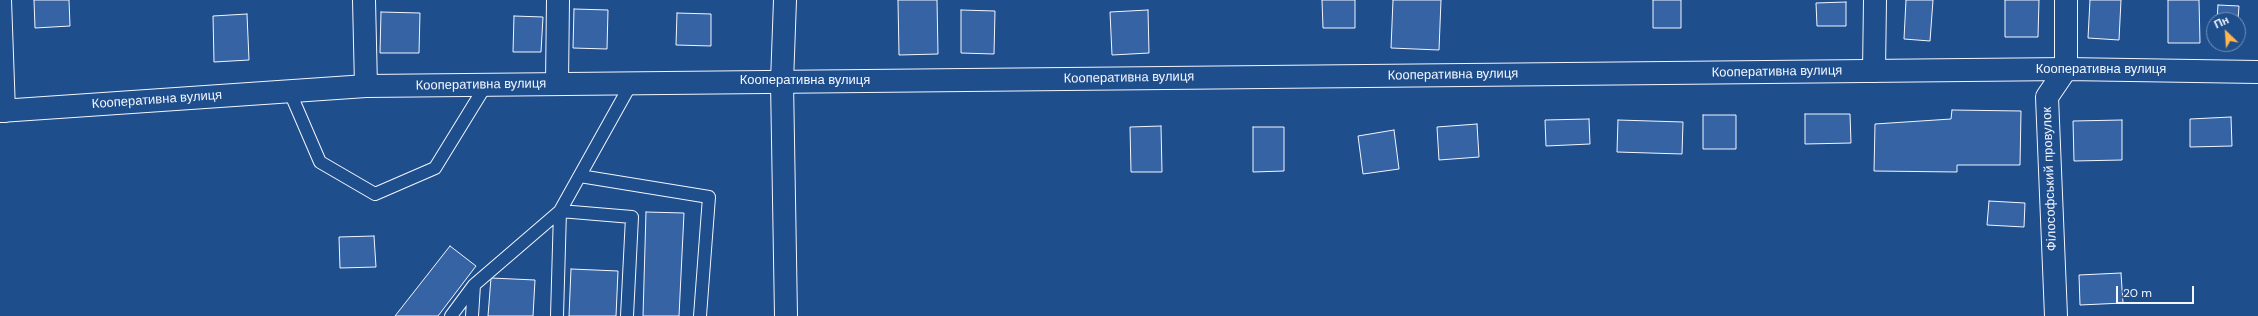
<!DOCTYPE html>
<meta charset="utf-8">
<style>
body{margin:0}
#map{position:relative;width:2258px;height:316px;overflow:hidden;background:#1f4e8c;font-family:"DM Sans",sans-serif}
canvas{display:block}
.north{position:absolute;left:2206px;top:12px;width:40px;height:40px;box-sizing:border-box;background:#1f4e8c;border:1px solid #7391ba;border-radius:50%;rotate:335deg;font-size:11px;font-weight:700;line-height:16px;text-align:center;color:#f2f6ff}
.north::after{content:'';display:block;margin:auto;width:14px;height:18px;background:#ffb74d;clip-path:polygon(50% 0,100% 100%,50% 72%,0 100%)}
.scale{position:absolute;left:2116px;top:286px;width:78px;height:18px;box-sizing:border-box;border:2px solid #f2f6ff;border-top:0;padding-left:5px;font-size:12px;line-height:14px;white-space:nowrap;color:#f2f6ff;-webkit-text-stroke:3px #1f4e8c;paint-order:stroke}
</style>
<div id="map">
<canvas width="2258" height="316"></canvas>
<div class="north">Пн</div>
<div class="scale">20 m</div>
</div>
<script>
const ctx = document.querySelector('canvas').getContext('2d');
ctx.lineJoin = 'round';
function fill(path, color) {
  ctx.fillStyle = color;
  ctx.fill(path, 'evenodd');
}
function poly(rows) {
  const path = new Path2D();
  for (const r of rows) {
    path.moveTo(r[0], r[1]);
    for (let i = 2; i < r.length; i += 2) path.lineTo(r[i], r[i + 1]);
  }
  return path;
}
function trace(path, color, width, dash) {
  ctx.strokeStyle = color;
  ctx.lineWidth = width;
  ctx.lineCap = dash ? 'butt' : 'round';
  ctx.setLineDash(dash || []);
  ctx.stroke(path);
}
function label(font, color, halo, rows, align = 'center') {
  ctx.font = font + ' "DM Sans",sans-serif';
  ctx.lineWidth = 3;
  ctx.setLineDash([]);
  ctx.textBaseline = 'middle';
  ctx.strokeStyle = halo;
  ctx.fillStyle = color;
  for (const [text, x, y, turn = 0] of rows) {
    ctx.save();
    ctx.translate(x, y);
    ctx.rotate((+turn || 0) * Math.PI / 180);
    ctx.textAlign = isNaN(turn) ? turn : align;
    if (halo) ctx.strokeText(text, 0, 0);
    ctx.fillText(text, 0, 0);
    ctx.restore();
  }
}
const building = poly([
 [34,0,69,0,70,26,35,28,34,0],
 [898,0,937,0,938,54,899,55,898,0],
 [1322,0,1355,0,1355,28,1323,28,1322,0],
 [1393,0,1441,0,1439,50,1391,48,1393,0],
 [1653,0,1681,0,1681,28,1653,28,1653,0],
 [1906,0,1933,0,1930,41,1904,39,1906,0],
 [2005,0,2039,0,2038,37,2005,37,2005,0],
 [2090,0,2121,0,2119,40,2088,38,2090,0],
 [2168,0,2199,0,2200,43,2168,43,2168,0],
 [1846,2,1846,26,1817,26,1816,3,1846,2],
 [2218,5,2239,6,2238,20,2217,20,2218,5],
 [574,9,608,10,607,49,573,48,574,9],
 [961,10,995,11,994,54,961,53,961,10],
 [1148,10,1149,53,1112,55,1110,12,1148,10],
 [381,12,420,13,419,53,380,53,381,12],
 [677,13,711,14,711,46,676,45,677,13],
 [247,14,249,60,214,62,213,16,247,14],
 [514,16,543,17,541,52,513,52,514,16],
 [1952,110,2021,111,2020,165,1957,165,1957,172,1874,171,1875,124,1951,119,1952,110],
 [1805,114,1850,114,1851,143,1805,144,1805,114],
 [1703,115,1736,115,1736,149,1703,149,1703,115],
 [2231,117,2232,146,2190,147,2190,119,2231,117],
 [1589,119,1590,144,1546,146,1545,120,1589,119],
 [1618,120,1683,122,1682,154,1617,152,1618,120],
 [2122,120,2122,160,2074,161,2073,121,2122,120],
 [1477,124,1479,157,1439,160,1437,127,1477,124],
 [1161,126,1162,172,1131,172,1130,127,1161,126],
 [1253,127,1284,127,1284,171,1253,172,1253,127],
 [1394,130,1399,169,1363,174,1358,136,1394,130],
 [1989,201,2025,203,2024,227,1987,225,1989,201],
 [646,212,684,213,679,316,643,316,646,212],
 [374,236,376,267,340,268,339,237,374,236],
 [450,246,476,266,438,316,395,316,450,246],
 [571,269,618,271,616,316,569,316,571,269],
 [2121,273,2123,303,2080,305,2079,275,2121,273],
 [491,278,535,280,533,316,488,316,491,278]
]);
fill(building, '#3563a3');
trace(building, '#f2f6ff', 1);
const service = poly([
 [289,90,320,162,375,194,435,168,486,85],
 [580,176,709,197,700,316],
 [560,211,632,217,627,316],
 [451,316,474,285,560,211,632,82],
 [472,316,474,285],
 [557,316,560,211]
]);
const minor = poly([
 [0,0,4,111],
 [364,0,366,86],
 [1874,71,1875,0],
 [557,83,558,0],
 [2056,316,2047,97,2066,69,2066,0]
]);
const tertiary = poly([
 [785,0,782,82,786,316]
]);
const primary = poly([
 [0,111,366,86,2066,69,2258,72]
]);
trace(service, '#f2f6ff', 14);
trace(minor, '#f2f6ff', 24);
trace(tertiary, '#f2f6ff', 24);
trace(primary, '#f2f6ff', 24);
trace(service, '#1f4e8c', 12);
trace(minor, '#1f4e8c', 22);
trace(tertiary, '#1f4e8c', 22);
trace(primary, '#1f4e8c', 22);
label('13px', '#f2f6ff', '#1f4e8c', [
 ["Кооперативна вулиця",2101,70],
 ["Кооперативна вулиця",1777,72,-1],
 ["Кооперативна вулиця",1453,75,-1],
 ["Кооперативна вулиця",1129,78,-1],
 ["Кооперативна вулиця",805,81],
 ["Кооперативна вулиця",481,85,-1],
 ["Кооперативна вулиця",157,100,-4],
 ["Філософський провулок",2050,179,-92]
]);
</script>
